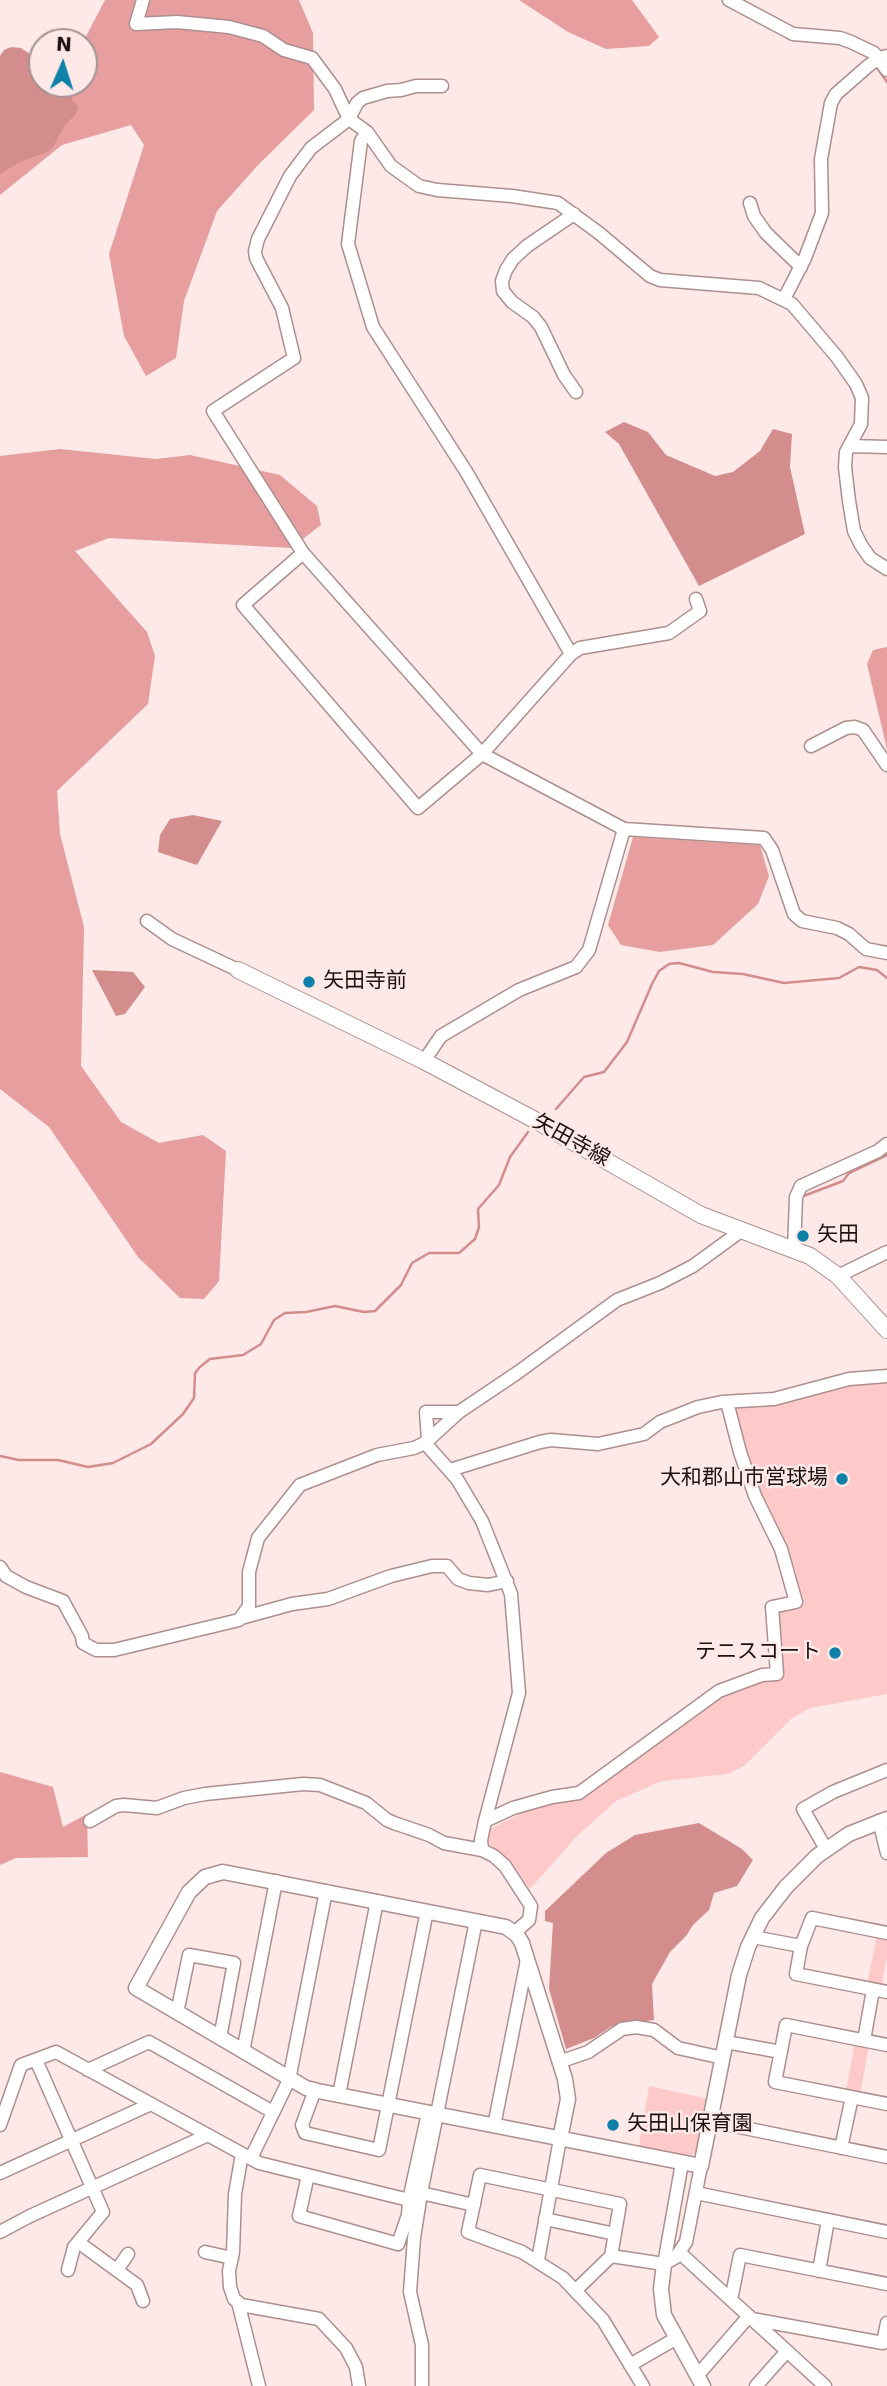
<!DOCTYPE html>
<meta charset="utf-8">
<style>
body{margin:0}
#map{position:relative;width:887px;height:2386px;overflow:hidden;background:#fce9e8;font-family:"DejaVu Sans",sans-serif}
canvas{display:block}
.north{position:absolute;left:28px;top:28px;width:70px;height:70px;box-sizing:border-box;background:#fce9e8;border:2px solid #a29392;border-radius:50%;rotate:3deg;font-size:19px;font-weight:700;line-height:28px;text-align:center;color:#1c1212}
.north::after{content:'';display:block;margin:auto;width:24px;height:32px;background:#0f81a8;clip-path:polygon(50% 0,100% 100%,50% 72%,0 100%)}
</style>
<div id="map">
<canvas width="887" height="2386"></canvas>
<div class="north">N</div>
</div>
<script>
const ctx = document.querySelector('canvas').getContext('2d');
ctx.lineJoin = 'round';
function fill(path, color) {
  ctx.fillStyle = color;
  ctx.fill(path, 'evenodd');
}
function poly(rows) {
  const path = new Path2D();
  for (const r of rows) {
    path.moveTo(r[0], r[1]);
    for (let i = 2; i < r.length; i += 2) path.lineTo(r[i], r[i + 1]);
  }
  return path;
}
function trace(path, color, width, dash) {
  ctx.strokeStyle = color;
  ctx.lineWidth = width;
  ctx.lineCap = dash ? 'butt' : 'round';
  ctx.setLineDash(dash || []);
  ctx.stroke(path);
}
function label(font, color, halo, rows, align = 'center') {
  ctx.font = font + ' "DejaVu Sans","Noto Sans JP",sans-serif';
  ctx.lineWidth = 5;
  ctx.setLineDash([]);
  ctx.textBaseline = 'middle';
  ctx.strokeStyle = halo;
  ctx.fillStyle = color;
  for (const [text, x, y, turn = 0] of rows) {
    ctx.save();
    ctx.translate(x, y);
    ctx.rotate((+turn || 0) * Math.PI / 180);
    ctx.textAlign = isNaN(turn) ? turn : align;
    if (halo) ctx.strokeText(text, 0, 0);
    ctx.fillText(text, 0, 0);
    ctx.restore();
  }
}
fill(poly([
 [887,1379,887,1694,810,1708,791,1719,744,1766,727,1774,662,1781,616,1801,577,1836,530,1889,513,1866,487,1841,487,1830,535,1807,588,1791,732,1687,781,1672,775,1609,801,1602,785,1544,758,1490,733,1404,848,1383],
 [877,1935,887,1937,887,1958,881,1988,867,1985],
 [855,2042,869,2045,860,2094,846,2091],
 [649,2086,709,2099,698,2151,690,2156,639,2146]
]), '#fecac9');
fill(poly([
 [105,0,299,0,313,33,314,110,258,165,217,211,184,301,176,358,146,376,124,336,109,254,144,145,131,125,62,145,0,195,0,127,43,84,84,84,83,42],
 [519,0,632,0,659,37,649,46,606,49,568,32],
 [60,449,156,459,190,455,280,475,317,506,321,525,291,548,109,538,75,551,147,632,155,656,148,704,57,791,60,834,84,927,81,1066,121,1122,159,1143,203,1135,226,1151,219,1281,204,1299,180,1298,138,1257,49,1127,0,1089,0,456],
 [887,647,887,749,867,664,873,650],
 [633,837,760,845,769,876,758,904,713,945,660,952,621,945,608,925],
 [0,1772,53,1787,63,1827,87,1814,88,1857,16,1858,0,1865]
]), '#e79e9e');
fill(poly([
 [11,47,21,48,42,62,42,84,61,84,78,107,75,115,65,125,53,147,47,152,20,162,0,174,0,56,4,50],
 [624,422,648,432,666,455,715,476,733,472,760,451,773,429,792,434,790,467,805,534,699,586,619,444,605,432],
 [193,815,222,821,197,865,158,852,160,835,170,819],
 [92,970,133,972,145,987,125,1014,116,1016],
 [699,1823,742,1849,753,1860,737,1886,714,1893,709,1910,693,1925,686,1936,670,1952,652,1984,654,2020,612,2026,594,2038,566,2049,549,1989,553,1923,545,1921,545,1911,606,1853,635,1835]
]), '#d48d8d');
trace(poly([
 [876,66,887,82],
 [556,1109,584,1077,604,1072,627,1042,652,984,659,971,669,964,679,963,713,972,743,974,784,983,839,978,859,967,877,970,887,978],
 [801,1197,843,1181,849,1173,887,1155],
 [0,1456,19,1460,58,1460,88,1467,113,1463,151,1444,183,1414,194,1398,195,1373,200,1367,210,1359,243,1355,261,1344,274,1320,285,1313,306,1312,335,1306,364,1312,375,1311,401,1285,412,1263,429,1253,459,1253,475,1239,479,1227,478,1209,499,1185,510,1157,528,1132]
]), '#d48d8d', 2.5);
const minor = poly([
 [143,0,136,24,177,22,229,27,263,36,284,50,312,58,335,89,349,119,367,132,391,166,419,186,437,190,512,196,558,203,599,233,650,276,660,280,759,288,792,304,837,357,856,384,862,398,861,424,846,452,845,467,849,501,854,531,861,545,870,558,887,569],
 [729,0,793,34,840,38,851,42,874,53,887,70],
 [367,132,361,141,348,244,373,327,467,473,571,654],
 [750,203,754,216,766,233,801,267],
 [574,214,527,246,513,259,506,270,502,281,503,291,512,302,533,317,541,327,564,375,576,392],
 [784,299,805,258,822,213,821,159,831,103,836,94,868,66,879,58,887,56],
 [850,446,887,447],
 [303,553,243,605,418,808,482,754,571,654,580,648,669,633,700,611,696,599],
 [811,746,846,728,855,727,863,730,887,765],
 [624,829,764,838,772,850,794,914,802,921,837,928,849,934,866,949,887,953],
 [147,921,172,939,238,970],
 [424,1061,441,1036,519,990,576,967,589,950,624,829,482,754,303,553,213,411,294,358,282,308,256,258,255,251,258,239,290,176,311,148,349,119,357,103,363,98,387,91,401,90,416,86,442,86],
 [794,1250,796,1197,801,1186,878,1151,887,1144],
 [838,1276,887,1252],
 [428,1439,426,1412,459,1412],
 [425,1443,457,1479,482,1521,511,1594,519,1693,485,1821,481,1840,482,1850],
 [450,1470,540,1442,551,1440,598,1444,644,1434,660,1422,698,1407,722,1402,774,1399,849,1379,887,1376],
 [0,1567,6,1576,26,1587,63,1601,82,1636,83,1643,96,1650,114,1650,239,1620,249,1606,249,1572,258,1538,300,1485,377,1455,414,1448,425,1443,459,1412,517,1373,617,1300,660,1283,693,1266,741,1231],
 [241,1618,292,1604,328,1599,391,1576,432,1566,447,1566,458,1579,469,1583,488,1585,507,1581],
 [90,1821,116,1806,124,1805,157,1808,184,1798,205,1794,303,1784,320,1785,366,1803,387,1820,394,1823,429,1835,444,1843,482,1850,494,1856,505,1866,531,1906,529,1920,514,1933],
 [485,1821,513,1808,552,1797,579,1793,719,1691,762,1675,777,1674,772,1607,796,1602,781,1549,755,1496,740,1452,727,1402],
 [879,1821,887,1853],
 [826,1849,803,1809,833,1792,887,1770],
 [887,1933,812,1918,801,1946,796,1974,887,1992],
 [753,1937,801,1946],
 [177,2013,189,1955,234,1963,220,2038],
 [864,2040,873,1990],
 [726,2042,781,2052],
 [887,2045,786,2025,775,2082,887,2104],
 [243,2052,276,1881],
 [36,2060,103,2212,74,2247,68,2270],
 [559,2062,588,2052,622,2029,636,2027,654,2030,678,2048,723,2058],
 [88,2070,149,2042,273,2112],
 [315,2090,302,2125,305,2133,379,2150,427,1911],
 [339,2095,377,1901],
 [710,2121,887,2157],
 [0,2125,21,2065,56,2052,259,2163,409,2200],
 [494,2126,527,1960],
 [841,2148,852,2097],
 [242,2154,235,2194,233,2252,229,2271,230,2287,234,2299,241,2305,319,2319,346,2348,356,2367,359,2386],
 [251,2158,289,2080,326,1891],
 [0,2173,151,2104],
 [308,2175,299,2216,398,2244,408,2215,409,2200,428,2113],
 [421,2193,474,2205],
 [696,2193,887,2232],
 [545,2219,615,2234],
 [0,2232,30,2216,208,2135],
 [78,2242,137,2285,143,2301],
 [205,2252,232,2258],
 [680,2253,825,2386],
 [611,2256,664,2264,676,2257,686,2242,701,2166],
 [538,2260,560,2139],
 [664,2264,682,2163],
 [117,2270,128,2254],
 [819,2271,828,2220],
 [576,2290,611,2256,620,2204,480,2175,468,2232,522,2252,563,2278,603,2320,643,2386],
 [731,2300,740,2255,887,2284],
 [238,2302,259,2386],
 [752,2319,883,2343,887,2323],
 [630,2365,675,2339],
 [697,2376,749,2316],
 [422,2386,422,2345,410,2292,414,2238,421,2193,476,1921],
 [756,2386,787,2351]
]);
const tertiary = poly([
 [560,2139,568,2099,565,2079,522,1943,517,1935,506,1927,223,1872,205,1877,189,1892,136,1988,306,2088,318,2091,701,2166,739,1975,748,1947,762,1918,786,1887,817,1856,849,1834,887,1819],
 [664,2264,661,2289,664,2315,703,2386]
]);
const secondary = poly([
 [238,970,424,1061,533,1119,701,1215,810,1256,838,1276,887,1330]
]);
trace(minor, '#ac8f8e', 15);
trace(tertiary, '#ac8f8e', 17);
trace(secondary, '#ac8f8e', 18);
trace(minor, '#fff', 12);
trace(tertiary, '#fff', 14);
trace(secondary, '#fff', 16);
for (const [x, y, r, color] of [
 [309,982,7,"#0f81a8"],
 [803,1236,7,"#0f81a8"],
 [842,1479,7,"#0f81a8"],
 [835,1653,7,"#0f81a8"],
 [613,2125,7,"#0f81a8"]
]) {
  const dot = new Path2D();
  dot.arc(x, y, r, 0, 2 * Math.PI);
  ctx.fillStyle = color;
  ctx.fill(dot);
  trace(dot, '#fce9e8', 2.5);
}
label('21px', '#1c1212', '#fce9e8', [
 ["矢田寺前",323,982],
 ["矢田",817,1236],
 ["大和郡山市営球場",828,1479,"right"],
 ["テニスコート",821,1653,"right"],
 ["矢田山保育園",627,2125]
], 'left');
label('21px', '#1c1212', '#fce9e8', [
 ["矢田寺線",571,1141,29]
]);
</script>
